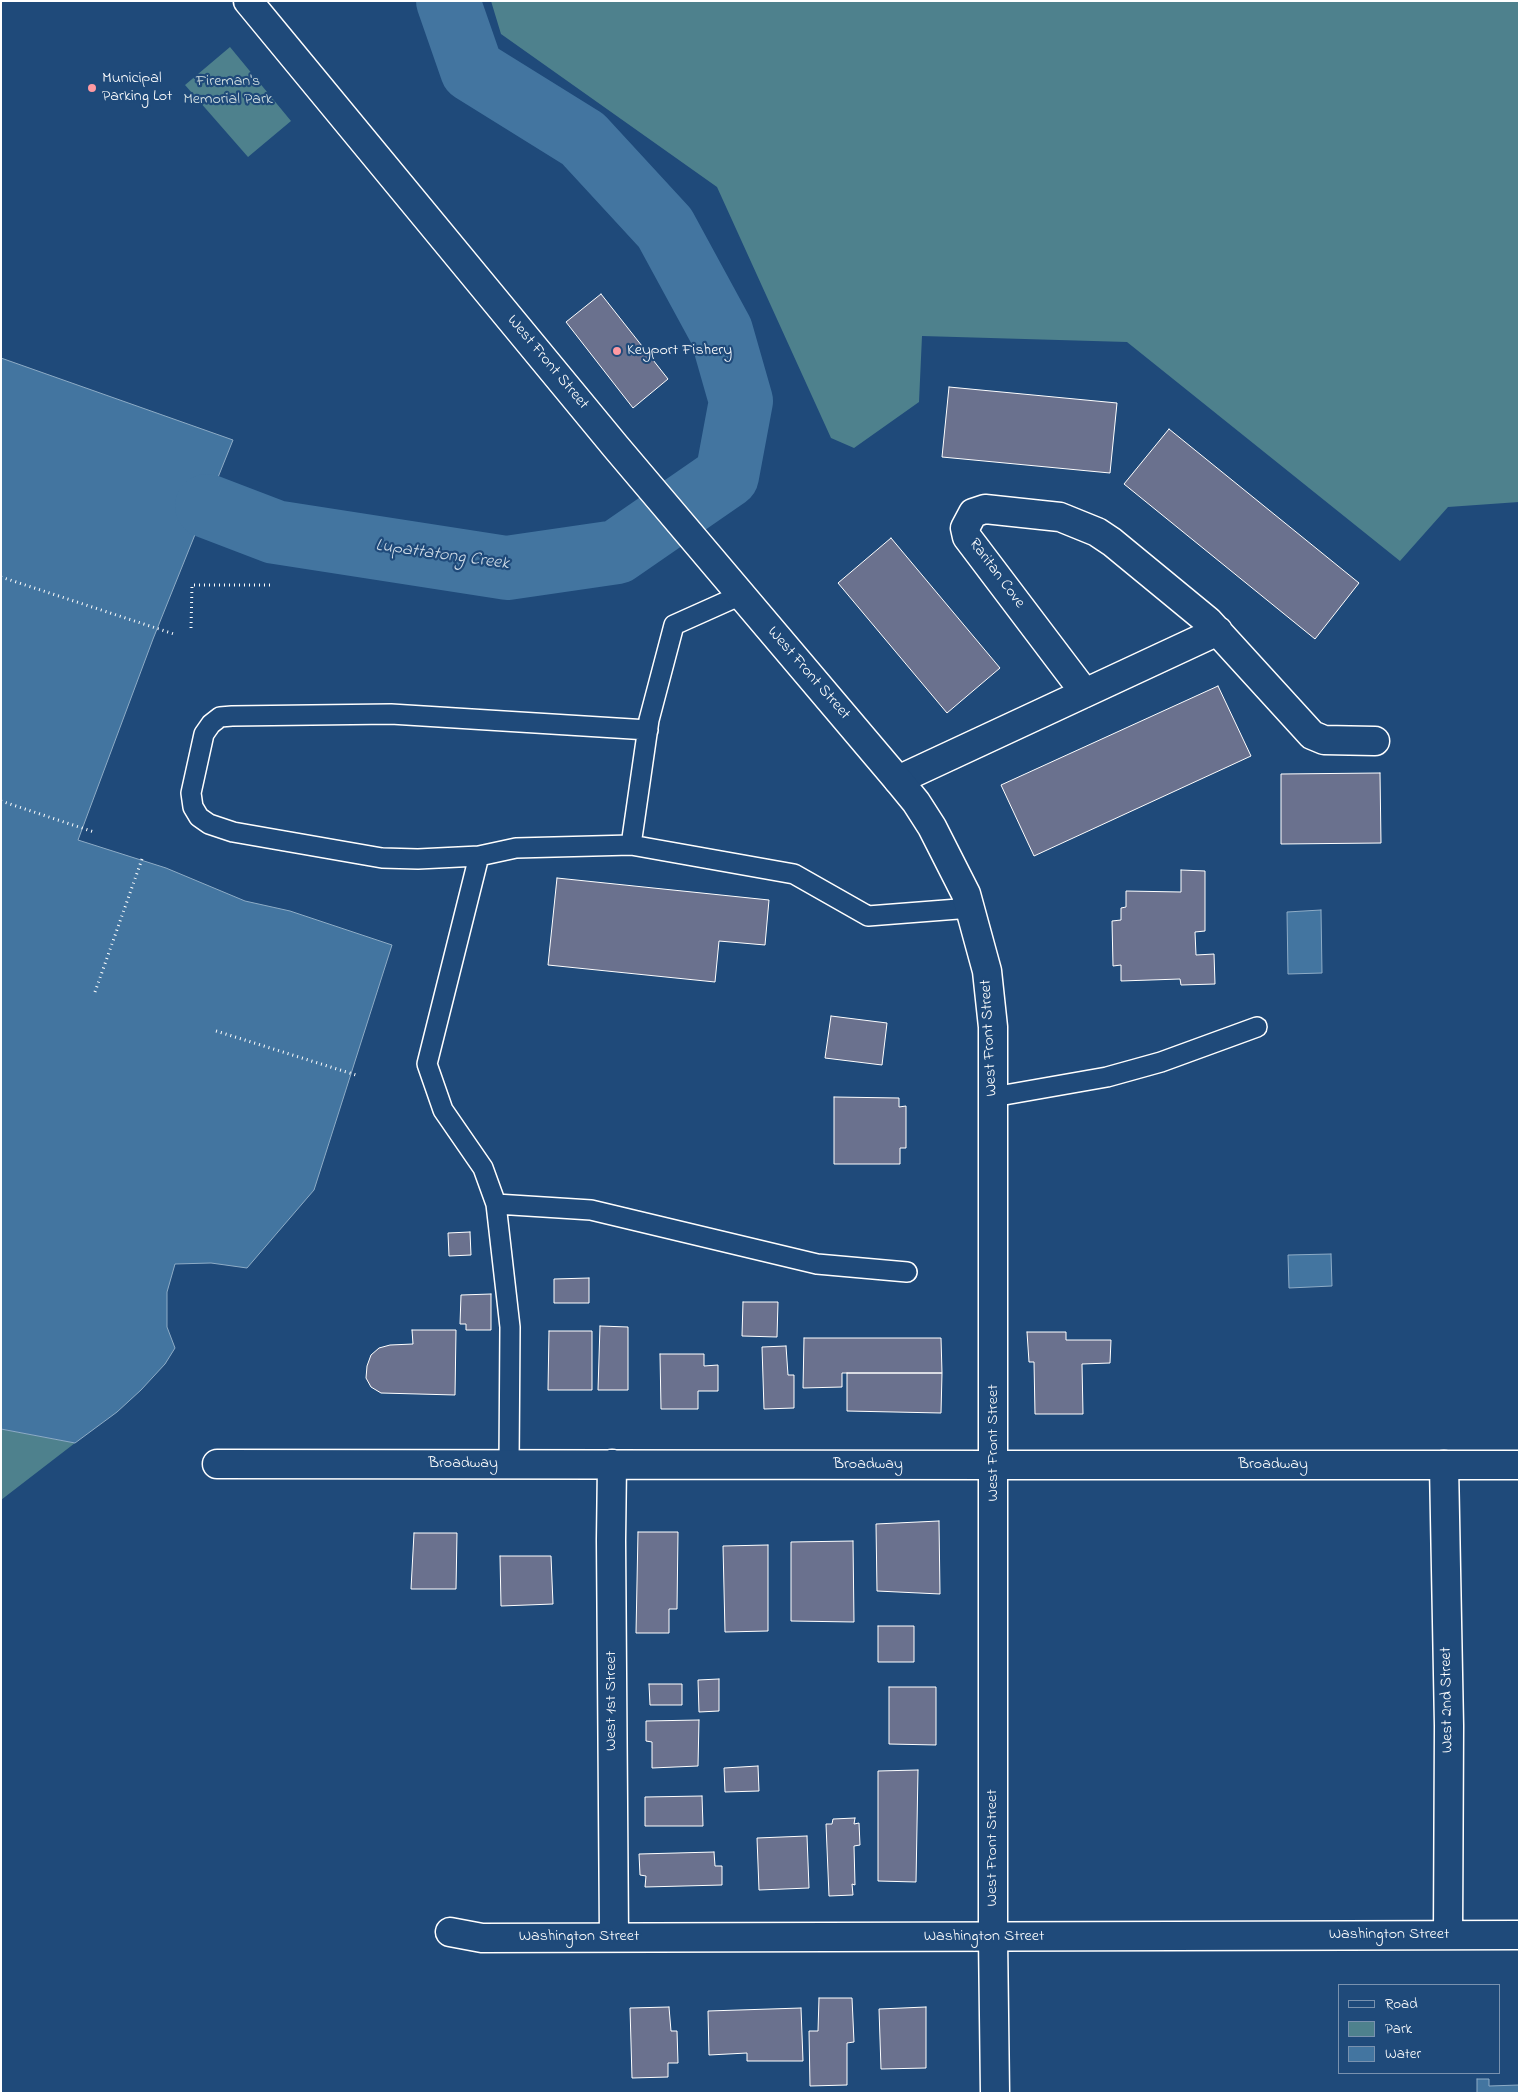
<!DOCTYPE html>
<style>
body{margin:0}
#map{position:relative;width:1520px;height:2094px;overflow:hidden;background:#1f4a7a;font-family:"Indie Flower",sans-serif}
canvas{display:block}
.frame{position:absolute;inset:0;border:2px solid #fff;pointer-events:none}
.legend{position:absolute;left:1338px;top:1984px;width:162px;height:90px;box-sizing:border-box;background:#1f4a7a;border:1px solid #7992af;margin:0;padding:6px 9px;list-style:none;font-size:15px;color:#fff}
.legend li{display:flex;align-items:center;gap:10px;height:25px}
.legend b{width:25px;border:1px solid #7992af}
</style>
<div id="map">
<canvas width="1520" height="2094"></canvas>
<div class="frame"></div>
<ul class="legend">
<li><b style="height:6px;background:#1f4a7a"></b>Road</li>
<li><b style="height:14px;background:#4e818d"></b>Park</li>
<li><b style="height:14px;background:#4375a0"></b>Water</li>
</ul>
</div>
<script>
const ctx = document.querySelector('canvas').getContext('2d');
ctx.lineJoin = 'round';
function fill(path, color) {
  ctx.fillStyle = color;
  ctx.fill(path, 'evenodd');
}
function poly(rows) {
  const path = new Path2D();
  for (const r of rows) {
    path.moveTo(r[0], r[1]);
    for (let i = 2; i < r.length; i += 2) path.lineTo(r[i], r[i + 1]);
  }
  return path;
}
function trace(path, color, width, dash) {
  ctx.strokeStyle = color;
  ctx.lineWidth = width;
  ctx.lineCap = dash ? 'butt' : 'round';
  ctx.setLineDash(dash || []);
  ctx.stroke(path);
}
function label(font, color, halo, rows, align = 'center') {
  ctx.font = font + ' "Indie Flower",sans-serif';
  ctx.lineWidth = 4.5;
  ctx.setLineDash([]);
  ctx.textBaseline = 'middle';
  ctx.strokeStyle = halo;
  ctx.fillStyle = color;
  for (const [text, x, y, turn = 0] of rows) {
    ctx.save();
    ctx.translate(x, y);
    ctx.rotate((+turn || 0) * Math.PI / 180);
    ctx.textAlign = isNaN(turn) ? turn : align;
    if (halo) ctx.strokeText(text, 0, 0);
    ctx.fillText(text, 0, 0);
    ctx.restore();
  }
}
fill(poly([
 [491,1,1519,1,1519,502,1448,507,1400,561,1127,342,922,336,919,402,854,448,831,438,717,187,501,34],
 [230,47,291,121,248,157,185,85],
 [1,1429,75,1443,1,1500]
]), '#4e818d');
const water = poly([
 [1,358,233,440,153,639,78,840,166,868,245,901,290,911,392,945,314,1190,247,1268,211,1263,175,1264,167,1292,167,1327,175,1348,165,1364,141,1390,117,1412,75,1443,1,1429,1,358],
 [1321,910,1322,973,1288,974,1287,912,1321,910],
 [1331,1254,1332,1286,1289,1288,1288,1255,1331,1254],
 [1477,2079,1489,2079,1489,2086,1519,2085,1519,2093,1477,2093,1477,2079]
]);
fill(water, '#4375a0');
trace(water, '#8eacc6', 1);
trace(poly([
 [207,506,275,532,507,568,617,552,727,476,741,401,721,331,665,228,583,139,472,70,448,1]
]), '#4375a0', 64);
const building = poly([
 [601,294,668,379,633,408,566,322,601,294],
 [949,387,1117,403,1110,473,942,457,949,387],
 [1169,429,1359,583,1315,639,1124,484,1169,429],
 [891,538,1000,668,947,713,838,583,891,538],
 [1218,686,1251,756,1034,856,1001,785,1218,686],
 [1380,773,1381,843,1281,844,1281,774,1380,773],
 [1181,870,1205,871,1205,931,1195,932,1196,955,1214,954,1215,984,1181,985,1180,979,1121,981,1121,965,1113,966,1112,921,1121,920,1121,908,1126,907,1126,891,1181,892,1181,870],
 [557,878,769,900,765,945,719,941,715,982,548,965,557,878],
 [831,1016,887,1023,882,1065,825,1058,831,1016],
 [834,1097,899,1098,899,1107,906,1106,906,1148,900,1148,900,1164,834,1164,834,1097],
 [470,1232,471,1255,449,1256,448,1233,470,1232],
 [589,1278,589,1303,554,1303,554,1279,589,1278],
 [491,1294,491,1330,466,1330,466,1324,460,1324,461,1295,491,1294],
 [743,1302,778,1302,777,1337,742,1336,743,1302],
 [600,1326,628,1327,628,1390,598,1390,600,1326],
 [412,1330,456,1330,455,1395,381,1393,371,1387,366,1378,367,1366,371,1355,379,1348,390,1345,413,1344,412,1330],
 [549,1331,592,1331,592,1390,548,1390,549,1331],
 [1027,1332,1066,1332,1066,1340,1111,1340,1110,1363,1082,1364,1083,1414,1035,1414,1034,1362,1029,1362,1027,1332],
 [804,1338,941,1338,942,1373,842,1373,842,1387,803,1388,804,1338],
 [786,1346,788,1375,794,1375,794,1408,764,1409,762,1347,786,1346],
 [660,1354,704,1354,704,1366,718,1365,718,1391,698,1391,698,1409,661,1409,660,1354],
 [847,1373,942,1373,941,1413,847,1411,847,1373],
 [939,1521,940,1594,877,1591,876,1524,939,1521],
 [638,1532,678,1532,677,1609,669,1609,669,1633,636,1633,638,1532],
 [414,1533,457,1533,456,1589,411,1589,414,1533],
 [853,1541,854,1622,791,1621,791,1542,853,1541],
 [768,1545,768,1631,725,1632,723,1546,768,1545],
 [500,1556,551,1556,553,1604,501,1606,500,1556],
 [878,1626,914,1626,914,1662,878,1662,878,1626],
 [719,1679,719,1711,699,1712,698,1680,719,1679],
 [649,1684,682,1684,682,1705,650,1705,649,1684],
 [889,1687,936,1687,936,1745,889,1744,889,1687],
 [699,1720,698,1766,652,1768,652,1742,646,1741,646,1721,699,1720],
 [758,1766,759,1791,725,1792,724,1768,758,1766],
 [918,1770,916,1882,878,1881,878,1771,918,1770],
 [702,1796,703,1826,645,1826,645,1797,702,1796],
 [855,1818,854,1824,859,1823,860,1845,854,1846,855,1885,852,1884,853,1895,829,1896,826,1824,832,1824,833,1819,855,1818],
 [807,1836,809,1888,759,1890,757,1838,807,1836],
 [714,1852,715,1866,722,1866,722,1885,645,1887,646,1876,640,1875,639,1854,714,1852],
 [819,1998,852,1998,854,2042,847,2043,847,2085,810,2086,809,2031,818,2031,819,1998],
 [669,2007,671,2031,677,2031,678,2063,668,2063,668,2077,632,2078,630,2008,669,2007],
 [926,2007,926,2068,881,2069,879,2009,926,2007],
 [801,2008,803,2061,747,2061,747,2053,709,2055,708,2011,801,2008]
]);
fill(building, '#6a718e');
trace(building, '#fff', 1);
const service = poly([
 [631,845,649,720,674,625,741,595],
 [479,856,418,859,382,858,233,832,209,824,199,817,193,807,191,793,204,734,211,724,220,717,232,716,391,714,648,730],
 [993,1097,1107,1077,1161,1062,1257,1027],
 [496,1204,591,1210,817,1264,907,1272],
 [509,1464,510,1327,496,1204,483,1168,443,1110,427,1064,479,856,516,848,631,845,794,874,868,916,971,908]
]);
const minor = poly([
 [1085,693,967,537,965,528,973,513,985,509,1060,517,1097,532,1112,542,1208,621,1312,735,1324,740,1375,741],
 [898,780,1218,631],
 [217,1464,994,1465],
 [612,1464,611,1540,614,1937],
 [1444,1465,1449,1726,1448,1935],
 [450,1932,482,1938,1519,1935]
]);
const secondary = poly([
 [248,1,616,447,898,780,916,802,932,827,966,894,987,971,993,1027,993,1937,995,2093],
 [994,1465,1519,1465]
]);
trace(service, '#fff', 22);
trace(minor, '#fff', 31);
trace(secondary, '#fff', 31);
trace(poly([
 [1,577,174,634],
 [191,628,192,585,272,585],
 [1,801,94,832],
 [95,992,142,859],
 [216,1031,356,1075]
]), '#fff', 3, [1, 4]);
trace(service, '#1f4a7a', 19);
trace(minor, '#1f4a7a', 28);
trace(secondary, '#1f4a7a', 28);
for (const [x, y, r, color] of [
 [92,88,5,"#ff9aa2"],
 [617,351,5,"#ff9aa2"]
]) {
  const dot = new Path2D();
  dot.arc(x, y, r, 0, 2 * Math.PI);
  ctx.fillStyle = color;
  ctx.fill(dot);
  trace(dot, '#1f4a7a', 2);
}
label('16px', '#fff', '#1f4a7a', [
 ["Municipal",102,79],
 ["Parking Lot",102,97],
 ["Keyport Fishery",627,351]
], 'left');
label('16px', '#d3e0e2', '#1f4a7a', [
 ["Fireman's",228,82],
 ["Memorial Park",228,100]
]);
label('16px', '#fff', '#1f4a7a', [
 ["West Front Street",547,363,50],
 ["Raritan Cove",996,574,53],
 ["West Front Street",808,674,49],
 ["West Front Street",990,1038,-93],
 ["West Front Street",994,1443,-90],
 ["Broadway",463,1464],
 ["Broadway",868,1465],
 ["Broadway",1273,1465],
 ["West 2nd Street",1448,1700,-91],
 ["West 1st Street",612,1701,-90],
 ["West Front Street",993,1848,-90],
 ["Washington Street",1389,1935],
 ["Washington Street",579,1937],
 ["Washington Street",984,1937]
]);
label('italic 18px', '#d0dce7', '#1f4a7a', [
 ["Lupattatong Creek",442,556,8]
]);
</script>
